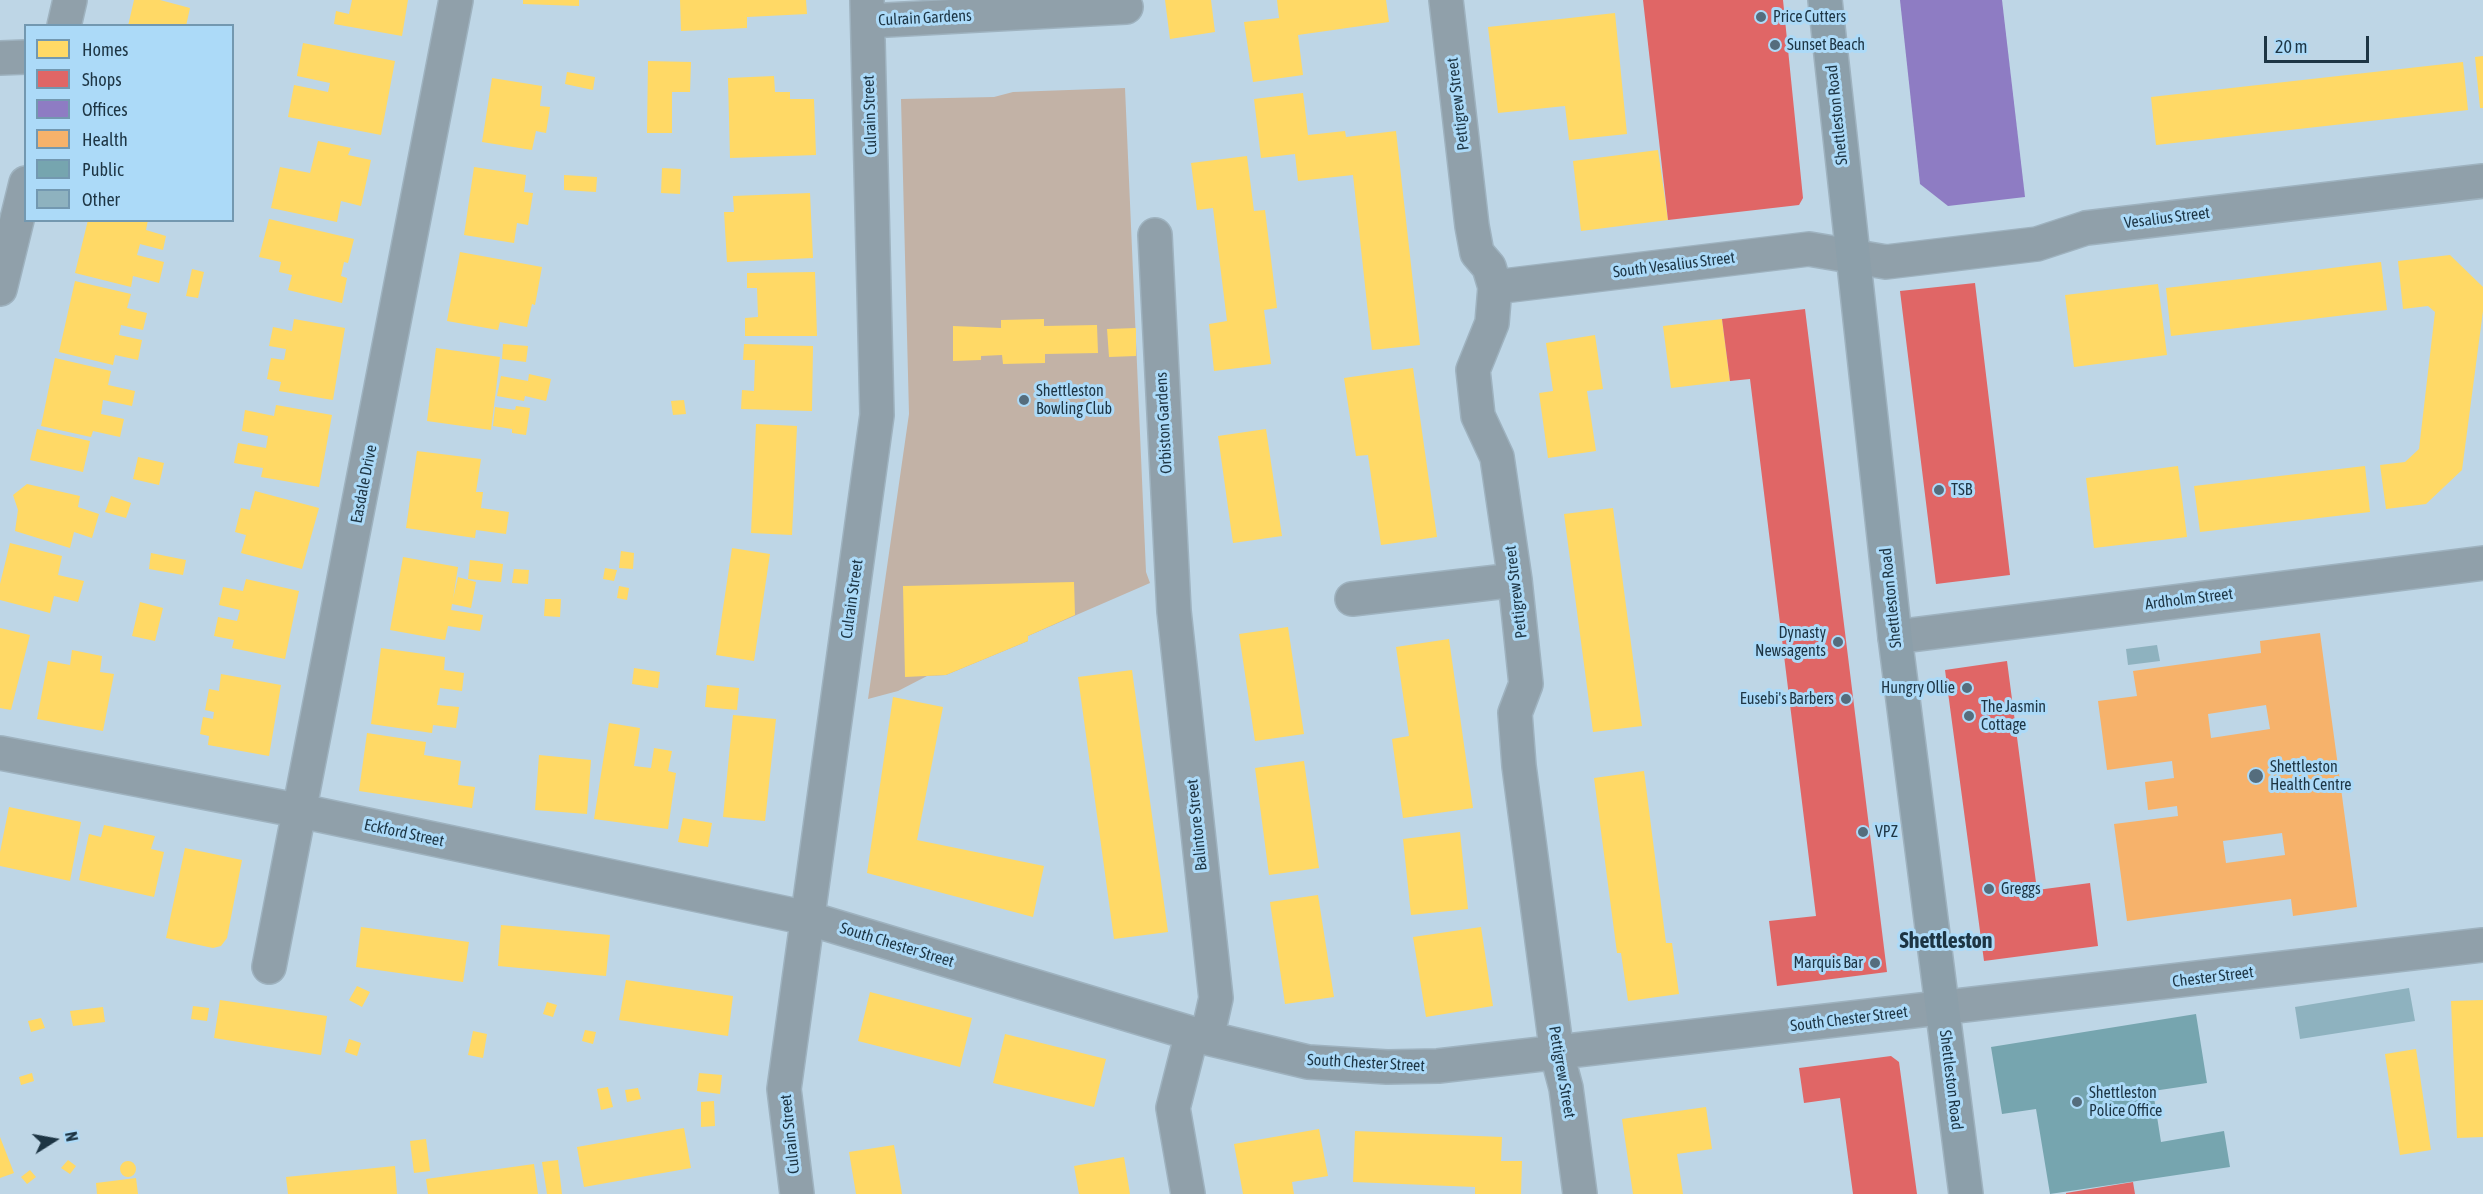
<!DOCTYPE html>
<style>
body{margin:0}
#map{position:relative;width:2483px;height:1194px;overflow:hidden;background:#bed6e6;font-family:"Asap Condensed",sans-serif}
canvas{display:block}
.legend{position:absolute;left:24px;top:24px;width:210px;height:198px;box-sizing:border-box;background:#acdaf8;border:2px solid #7398b0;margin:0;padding:8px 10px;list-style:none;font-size:18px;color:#1d3544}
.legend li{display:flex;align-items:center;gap:12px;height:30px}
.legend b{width:30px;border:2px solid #7398b0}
.north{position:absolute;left:24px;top:1110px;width:60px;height:60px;-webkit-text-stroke:4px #acdaf8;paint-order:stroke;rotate:79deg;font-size:16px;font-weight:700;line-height:24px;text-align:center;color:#1d3544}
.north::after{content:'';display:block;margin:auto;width:21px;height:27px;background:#1d3544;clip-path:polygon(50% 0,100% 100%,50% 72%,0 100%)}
.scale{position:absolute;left:2264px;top:36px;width:105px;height:27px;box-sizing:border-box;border:3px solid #1d3544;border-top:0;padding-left:8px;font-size:18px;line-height:21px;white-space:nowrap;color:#1d3544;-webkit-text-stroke:4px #acdaf8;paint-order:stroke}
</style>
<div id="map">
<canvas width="2483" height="1194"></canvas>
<ul class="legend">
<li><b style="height:16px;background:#ffd966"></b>Homes</li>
<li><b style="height:16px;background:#e06666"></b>Shops</li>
<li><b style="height:16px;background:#8e7cc3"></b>Offices</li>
<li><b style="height:16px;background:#f6b26b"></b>Health</li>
<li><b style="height:16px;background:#76a5af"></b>Public</li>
<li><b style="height:16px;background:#8eb2bf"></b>Other</li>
</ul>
<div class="north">N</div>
<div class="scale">20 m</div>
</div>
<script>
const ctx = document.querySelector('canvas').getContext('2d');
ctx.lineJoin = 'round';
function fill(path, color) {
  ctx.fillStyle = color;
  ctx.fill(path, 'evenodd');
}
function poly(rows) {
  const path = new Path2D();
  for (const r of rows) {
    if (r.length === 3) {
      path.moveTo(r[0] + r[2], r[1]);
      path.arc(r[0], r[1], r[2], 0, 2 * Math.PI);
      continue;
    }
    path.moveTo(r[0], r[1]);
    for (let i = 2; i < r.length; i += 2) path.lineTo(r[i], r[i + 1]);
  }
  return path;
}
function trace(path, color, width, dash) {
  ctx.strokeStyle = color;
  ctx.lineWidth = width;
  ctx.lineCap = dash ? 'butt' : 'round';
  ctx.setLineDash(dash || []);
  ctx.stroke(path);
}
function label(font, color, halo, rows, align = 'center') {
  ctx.font = font + ' "Asap Condensed",sans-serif';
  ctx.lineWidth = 6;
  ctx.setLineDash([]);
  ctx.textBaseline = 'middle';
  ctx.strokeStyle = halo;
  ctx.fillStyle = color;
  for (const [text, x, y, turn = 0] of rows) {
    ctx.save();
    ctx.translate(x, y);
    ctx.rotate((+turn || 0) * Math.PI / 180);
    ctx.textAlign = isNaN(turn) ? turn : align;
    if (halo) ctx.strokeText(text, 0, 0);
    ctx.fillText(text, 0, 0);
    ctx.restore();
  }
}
fill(poly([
 [1125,88,1146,572,1150,583,1028,636,1028,641,946,675,927,676,898,691,868,699,909,414,901,99,994,97,1013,92]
]), '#c2b2a6');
fill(poly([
 [134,0,160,0,190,8,186,26,128,26],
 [352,0,408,0,402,36,334,24,336,11,349,14],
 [523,0,579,0,579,6,523,4],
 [680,0,806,0,807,14,747,17,747,28,681,31],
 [1165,0,1211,0,1215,32,1170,39],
 [1277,0,1386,0,1389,22,1298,35,1303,75,1253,82,1244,22,1279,18],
 [1615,13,1627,134,1569,140,1565,106,1498,113,1488,27],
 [303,43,395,61,381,135,288,117,294,85,328,92,330,83,297,76],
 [2483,56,2483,108,2480,108,2475,57],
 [648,61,691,62,690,92,672,92,672,133,647,133],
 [2463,62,2468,110,2156,145,2151,97],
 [567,72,595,77,593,90,565,84],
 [774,76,775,92,790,92,790,99,814,99,816,155,730,158,728,78],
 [492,78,542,86,540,106,550,107,546,133,536,131,532,150,482,142],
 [1303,93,1308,135,1345,131,1346,137,1396,131,1420,345,1372,350,1353,175,1298,181,1295,154,1261,158,1254,99],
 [318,141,351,148,348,155,371,160,361,206,341,201,337,222,271,208,280,167,310,173],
 [1658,150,1668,220,1581,231,1573,161],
 [1247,156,1254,211,1265,210,1277,308,1264,310,1271,364,1214,371,1209,324,1227,321,1213,208,1197,210,1191,163],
 [474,167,526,175,524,192,533,193,528,225,517,223,514,243,464,235],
 [662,168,681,169,680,194,661,193],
 [564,175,597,177,596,192,564,190],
 [810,193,813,258,727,262,724,212,734,212,733,196],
 [269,219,354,239,348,263,344,262,341,276,347,278,342,303,288,290,292,275,279,272,281,262,259,257],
 [88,220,148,220,146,230,166,236,163,250,140,244,137,255,164,262,159,283,133,276,131,287,75,273],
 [460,252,542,267,535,305,532,304,527,327,500,322,498,330,447,321],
 [2450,255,2483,287,2483,311,2462,470,2426,504,2386,509,2380,465,2405,462,2419,449,2435,312,2428,306,2403,309,2398,261],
 [2381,262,2387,310,2171,336,2166,288],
 [192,269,204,272,198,298,186,296],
 [815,272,817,336,745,336,745,318,758,317,757,288,747,288,747,273],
 [75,281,131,294,127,308,147,313,143,330,121,325,119,335,142,340,138,360,115,355,113,365,59,352],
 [2158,284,2167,355,2074,367,2065,295],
 [294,319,345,328,333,400,279,391,281,382,267,379,271,358,284,360,286,349,269,346,273,327,292,331],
 [1044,319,1044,326,1097,325,1098,353,1045,354,1045,363,1003,364,1002,355,981,356,981,360,953,361,953,326,1001,328,1001,320],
 [1722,319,1730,381,1671,388,1663,326],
 [1136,328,1136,356,1109,357,1107,329],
 [1595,335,1603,389,1587,391,1596,451,1548,458,1539,393,1553,391,1546,343],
 [503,344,528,346,526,362,502,359],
 [744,344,813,346,812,411,741,409,742,390,754,391,755,360,743,360],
 [436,348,500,357,491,430,427,421],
 [55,358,111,371,108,385,135,391,132,406,103,400,101,414,124,419,120,437,93,431,91,437,41,426],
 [1413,368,1437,537,1381,545,1368,455,1356,456,1344,378],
 [529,374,551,379,546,401,525,396,524,401,497,396,501,376,528,381],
 [684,400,686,414,673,415,671,401],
 [276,405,332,415,319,487,261,477,263,468,234,463,238,443,266,448,268,436,242,431,245,410,274,416],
 [516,406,530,408,526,435,512,433,512,429,493,426,495,407,515,410],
 [756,424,797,426,792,535,751,533],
 [37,429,90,441,83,472,30,460],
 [1266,429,1282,536,1233,543,1218,436],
 [417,451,481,459,476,492,483,492,481,508,509,512,506,534,476,530,475,538,406,528],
 [138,457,164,463,159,485,133,479],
 [2178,466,2187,537,2094,548,2086,478],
 [2365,466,2370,512,2200,532,2194,486],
 [27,484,80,496,78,507,99,514,92,538,74,532,70,548,15,531,18,510,13,495],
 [255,491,319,508,302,569,241,553,246,535,235,532,241,508,250,510],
 [111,496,131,503,126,518,105,512],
 [1613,508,1642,726,1593,732,1564,514],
 [10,543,62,556,58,575,84,581,78,602,54,596,50,613,0,600,0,584],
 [732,548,770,554,754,661,716,655],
 [621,551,634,553,633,569,619,568],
 [151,553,186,560,183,575,149,569],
 [403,557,458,567,453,599,458,577,476,582,471,608,452,604,451,610,483,615,480,631,448,626,445,640,390,630],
 [470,560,503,564,501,582,468,579],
 [605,568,617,570,614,581,603,579],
 [514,569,529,570,528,584,512,583],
 [246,579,299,591,285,659,232,648,234,640,214,636,218,617,237,621,240,610,219,605,223,587,243,591],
 [1074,582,1075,615,1028,636,1028,641,946,675,905,677,903,586],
 [619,586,629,588,627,600,617,598],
 [545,599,561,599,560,617,544,616],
 [140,602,163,608,155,641,132,636],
 [1288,627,1304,734,1255,741,1239,634],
 [0,628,30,635,11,710,0,708],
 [1449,639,1473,808,1403,818,1392,739,1409,736,1396,647],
 [381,648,445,657,444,670,464,673,462,691,440,688,437,705,459,707,456,728,433,725,432,733,371,724],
 [72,650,102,656,100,672,114,674,103,731,37,719,48,661,70,665],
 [634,668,660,672,658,688,632,684],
 [1132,670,1168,932,1114,939,1078,677],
 [221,674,281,685,269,756,208,745,209,736,200,734,203,717,213,719,214,712,205,710,209,689,219,691],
 [707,685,739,688,737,710,705,707],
 [893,697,943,707,917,840,1044,866,1033,917,867,873],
 [733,715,776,719,765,821,723,817],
 [609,723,640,728,634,766,651,768,654,748,672,751,668,771,676,773,668,829,594,819],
 [367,733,426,742,424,755,461,761,458,785,475,787,472,808,359,791],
 [539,755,591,760,587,814,535,810],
 [1304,761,1319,868,1269,875,1255,768],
 [1644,771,1666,943,1672,943,1679,994,1628,1001,1621,953,1617,953,1594,778],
 [9,807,81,822,70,881,0,866,0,852],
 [683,818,712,823,708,847,678,842],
 [104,825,155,836,151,849,164,852,154,897,79,880,89,834,101,837],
 [1460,832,1468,909,1411,915,1403,839],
 [185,848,242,860,227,938,221,946,213,948,166,938],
 [1318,895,1334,997,1285,1004,1270,902],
 [501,925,610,935,606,976,498,966],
 [361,927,469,942,463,982,356,967],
 [1481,927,1493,1006,1426,1017,1413,937],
 [626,980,733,996,728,1036,619,1020],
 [357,986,370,992,362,1007,349,1000],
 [870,992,972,1018,960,1067,858,1041],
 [220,1000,327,1016,321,1055,214,1038],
 [2483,1000,2483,1137,2457,1138,2451,1001],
 [547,1002,557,1005,553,1017,543,1014],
 [193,1006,209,1008,207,1021,191,1019],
 [103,1007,105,1022,73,1026,70,1011],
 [41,1018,45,1028,31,1032,28,1021],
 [585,1030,596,1032,593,1044,582,1041],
 [473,1031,487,1034,483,1058,468,1055],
 [1005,1034,1106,1059,1094,1107,993,1083],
 [349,1039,361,1043,357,1056,345,1052],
 [2416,1049,2431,1150,2400,1155,2385,1054],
 [32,1073,34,1081,21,1085,19,1077],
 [699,1073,722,1075,720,1094,697,1091],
 [608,1087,613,1107,601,1110,597,1089],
 [638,1088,641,1099,627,1102,625,1090],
 [714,1101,715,1126,701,1127,701,1102],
 [1706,1107,1712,1149,1677,1154,1683,1194,1633,1194,1622,1119],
 [684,1128,691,1168,584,1187,577,1147],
 [1319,1129,1328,1176,1292,1182,1294,1194,1243,1194,1234,1144],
 [1355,1131,1502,1137,1501,1161,1522,1161,1521,1194,1475,1194,1475,1187,1353,1182],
 [0,1137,14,1173,0,1178],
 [426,1139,430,1171,414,1173,410,1141],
 [894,1145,902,1194,856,1194,849,1152],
 [1124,1157,1130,1194,1079,1194,1074,1166],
 [68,1160,76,1166,70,1174,61,1168],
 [558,1160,562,1194,547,1194,542,1162],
 [128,1169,8],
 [534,1164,538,1194,428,1194,426,1179],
 [395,1166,397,1194,288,1194,286,1177],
 [30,1170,36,1177,27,1184,21,1177],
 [136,1178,138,1194,97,1194,96,1183]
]), '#ffd966');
fill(poly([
 [1643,0,1783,0,1803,198,1799,205,1668,220],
 [1975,283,2010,575,1936,584,1900,291],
 [1805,309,1887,972,1777,986,1769,921,1816,916,1750,379,1730,381,1722,319],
 [2007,661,2037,890,2090,883,2098,946,1984,961,1945,670],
 [1891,1056,1899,1062,1917,1194,1853,1194,1840,1098,1804,1103,1799,1068],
 [2133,1182,2135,1194,2066,1194,2066,1193]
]), '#e06666');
fill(poly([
 [1900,0,2002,0,2025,197,1948,206,1920,184]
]), '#8e7cc3');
fill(poly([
 [2320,633,2357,907,2293,916,2291,899,2127,921,2114,824,2178,816,2177,806,2148,810,2145,782,2174,778,2172,761,2107,770,2098,701,2137,696,2133,671,2261,653,2260,641],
 [2266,705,2270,729,2211,738,2208,714],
 [2282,833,2285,855,2226,863,2223,841]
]), '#f6b26b');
fill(poly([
 [2196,1014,2207,1083,2153,1091,2161,1142,2224,1131,2230,1167,2050,1194,2036,1109,2002,1114,1991,1047]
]), '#76a5af');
fill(poly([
 [2157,645,2160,661,2128,665,2126,649],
 [2409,988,2415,1021,2300,1039,2295,1007]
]), '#8eb2bf');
const street = poly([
 [1446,0,1472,226,1477,253,1489,267,1495,287,1492,323,1473,370,1478,416,1497,457,1515,580,1526,684,1515,713,1519,766,1557,1054,1566,1088,1580,1194],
 [868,21,1126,7],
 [64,26,70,0],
 [0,58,26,57],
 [1155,235,1174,611,1216,998,1207,1038],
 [1495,287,1809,249,1886,262,2037,244,2086,228,2483,181],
 [0,289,26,183],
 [1352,599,1515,580],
 [1895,637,2483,563],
 [0,753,301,811,807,918,1207,1038,1308,1062,1387,1067,1438,1066,2483,945],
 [269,967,456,0],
 [797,1194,784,1089,877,415,867,0],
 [1188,1194,1173,1108,1192,1033]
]);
const secondary = poly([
 [1825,0,1895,637,1966,1194]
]);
trace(street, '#9eb2bf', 36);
trace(secondary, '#9eb2bf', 36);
trace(street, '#90a0aa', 33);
trace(secondary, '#8c9faa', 33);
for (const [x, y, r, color] of [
 [1761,17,6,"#556d7d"],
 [1775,45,6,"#556d7d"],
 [1024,400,6,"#556d7d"],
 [1939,490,6,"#556d7d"],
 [1838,642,6,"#556d7d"],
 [1967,688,6,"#556d7d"],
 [1846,699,6,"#556d7d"],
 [1969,716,6,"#556d7d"],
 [2256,776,8,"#556d7d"],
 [1863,832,6,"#556d7d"],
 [1989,889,6,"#556d7d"],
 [1875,963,6,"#556d7d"],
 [2077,1102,6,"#556d7d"]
]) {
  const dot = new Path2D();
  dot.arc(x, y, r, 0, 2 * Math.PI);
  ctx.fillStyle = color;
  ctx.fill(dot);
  trace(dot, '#acdaf8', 2);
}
label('16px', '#1d3544', '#acdaf8', [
 ["Price Cutters",1773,17],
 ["Sunset Beach",1787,45],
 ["Shettleston",1036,391],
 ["Bowling Club",1036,409],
 ["TSB",1951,490],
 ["Dynasty",1826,633,"right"],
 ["Newsagents",1826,651,"right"],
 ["Hungry Ollie",1955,688,"right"],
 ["Eusebi's Barbers",1834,699,"right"],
 ["The Jasmin",1981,707],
 ["Cottage",1981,725],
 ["Shettleston",2270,767],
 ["Health Centre",2270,785],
 ["VPZ",1875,832],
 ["Greggs",2001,889],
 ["Marquis Bar",1863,963,"right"],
 ["Shettleston",2089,1093],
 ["Police Office",2089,1111]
], 'left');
label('16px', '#1d3544', '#acdaf8', [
 ["Culrain Gardens",925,18,-3],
 ["Pettigrew Street",1458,104,-97],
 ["Culrain Street",870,115,-92],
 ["Shettleston Road",1837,115,-96],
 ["Vesalius Street",2167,218,-7],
 ["South Vesalius Street",1674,265,-7],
 ["Orbiston Gardens",1164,423,-93],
 ["Easdale Drive",364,484,-79],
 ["Pettigrew Street",1516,592,-97],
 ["Shettleston Road",1891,598,-96],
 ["Culrain Street",852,599,-82],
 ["Ardholm Street",2189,599,-7],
 ["Balintore Street",1197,825,-96],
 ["Eckford Street",404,833,12],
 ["South Chester Street",897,945,17],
 ["Chester Street",2213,977,-7],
 ["South Chester Street",1849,1019,-7],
 ["South Chester Street",1366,1063,3],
 ["Pettigrew Street",1562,1072,80],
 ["Shettleston Road",1951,1080,83],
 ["Culrain Street",790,1134,-96]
]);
label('bold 22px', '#1d3544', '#acdaf8', [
 ["Shettleston",1946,941]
]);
</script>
